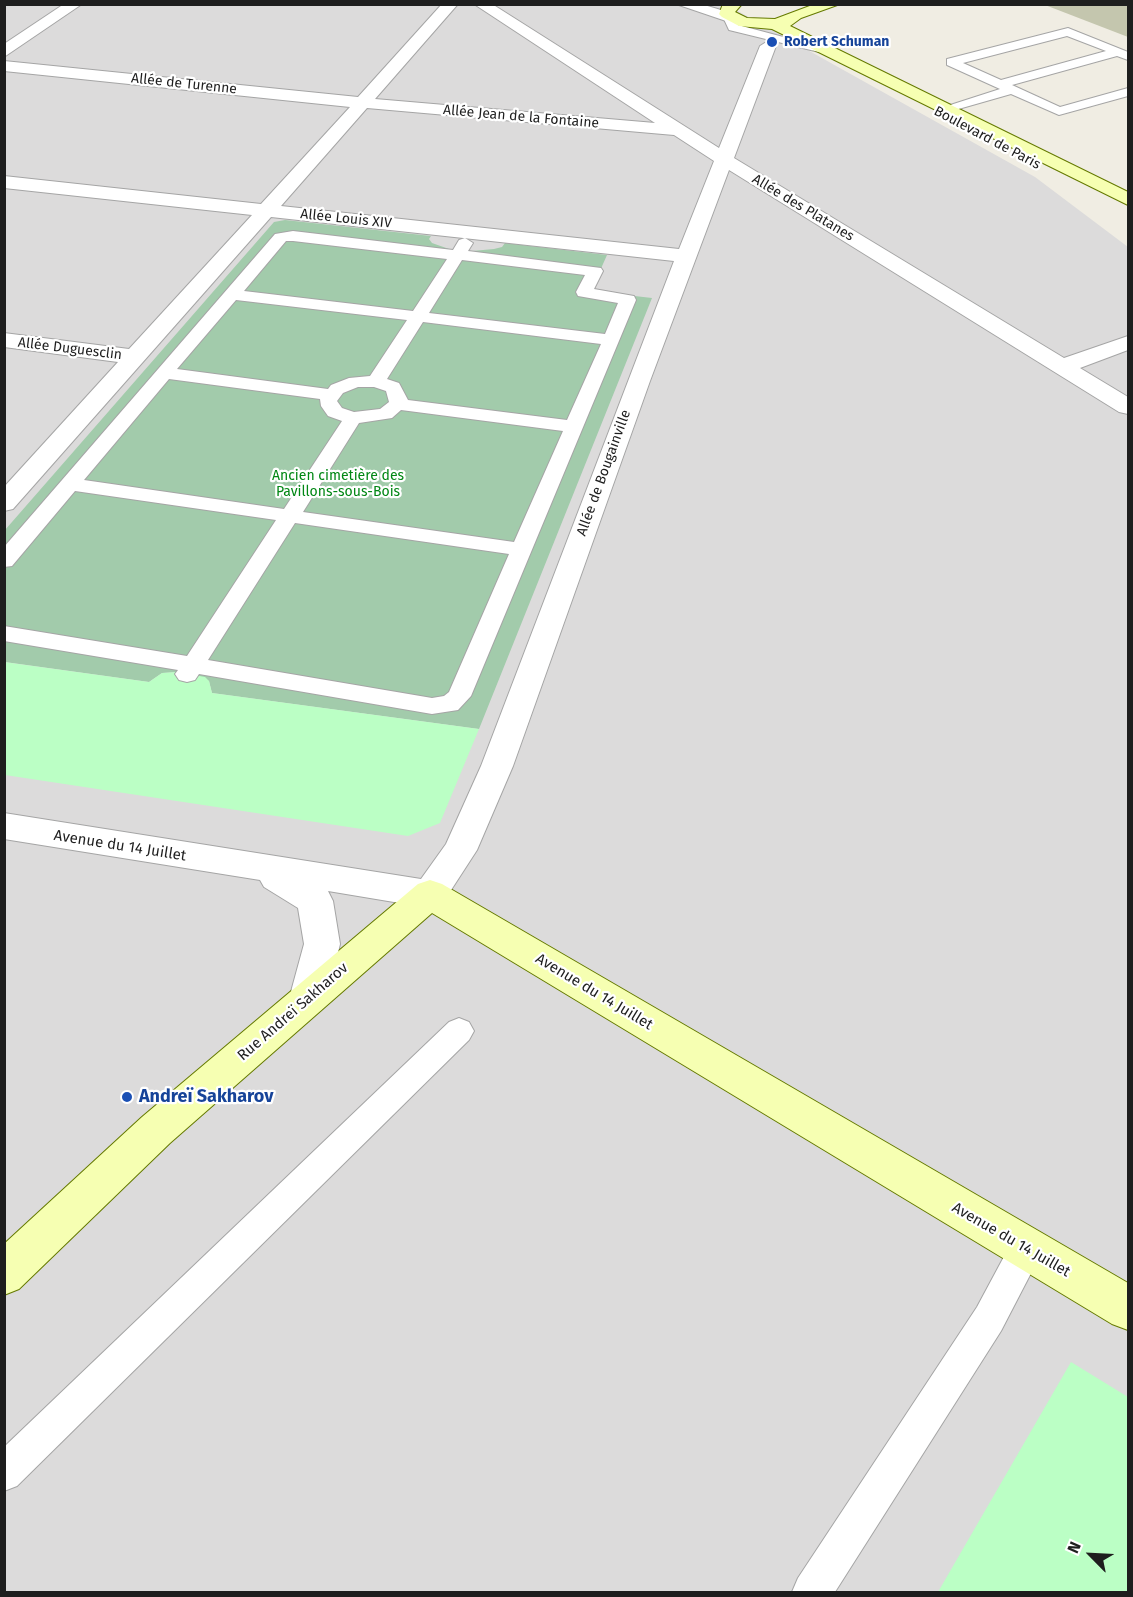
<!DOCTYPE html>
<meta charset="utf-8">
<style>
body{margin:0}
#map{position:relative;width:1133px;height:1597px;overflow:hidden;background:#f0ede3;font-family:"Fira Sans",sans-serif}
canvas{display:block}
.frame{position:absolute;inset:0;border:6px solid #1e1e1e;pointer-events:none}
.north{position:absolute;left:1061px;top:1525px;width:60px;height:60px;-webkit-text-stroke:4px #fff;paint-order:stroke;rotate:294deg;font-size:16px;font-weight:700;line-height:24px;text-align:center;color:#1e1e1e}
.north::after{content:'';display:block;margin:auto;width:21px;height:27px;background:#1e1e1e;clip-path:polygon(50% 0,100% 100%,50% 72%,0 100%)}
</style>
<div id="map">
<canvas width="1133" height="1597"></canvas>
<div class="frame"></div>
<div class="north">N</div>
</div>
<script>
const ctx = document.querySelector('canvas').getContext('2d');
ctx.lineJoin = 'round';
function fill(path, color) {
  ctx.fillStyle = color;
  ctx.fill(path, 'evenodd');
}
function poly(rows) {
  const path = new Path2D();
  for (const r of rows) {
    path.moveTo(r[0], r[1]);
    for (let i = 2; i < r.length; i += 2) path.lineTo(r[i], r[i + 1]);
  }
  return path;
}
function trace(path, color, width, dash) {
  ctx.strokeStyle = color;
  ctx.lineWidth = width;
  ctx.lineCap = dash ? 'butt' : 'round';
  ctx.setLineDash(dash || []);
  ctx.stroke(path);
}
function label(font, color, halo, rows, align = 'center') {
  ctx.font = font + ' "Fira Sans",sans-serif';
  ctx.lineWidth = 4.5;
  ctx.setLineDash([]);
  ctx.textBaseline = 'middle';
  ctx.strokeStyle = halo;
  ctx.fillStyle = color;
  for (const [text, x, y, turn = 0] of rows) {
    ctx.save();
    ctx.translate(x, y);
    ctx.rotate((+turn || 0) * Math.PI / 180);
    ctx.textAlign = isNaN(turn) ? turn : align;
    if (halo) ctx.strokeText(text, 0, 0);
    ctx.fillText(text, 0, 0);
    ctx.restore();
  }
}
fill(poly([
 [5,5,727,5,1035,177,1128,247,1128,1592,5,1592]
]), '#dcdbdb');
fill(poly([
 [1045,5,1128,5,1128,37]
]), '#c4c6ae');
fill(poly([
 [285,220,431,236,429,239,432,243,449,249,472,251,494,249,502,247,505,243,607,255,591,291,652,298,479,729,212,693,209,681,177,672,162,673,149,682,5,662,5,530,274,222]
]), '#a2cbab');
fill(poly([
 [4,662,149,682,162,673,177,672,205,677,209,681,212,693,479,729,440,823,408,836,5,775],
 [1071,1362,1128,1397,1128,1592,938,1592]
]), '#bbffc5');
const lane = poly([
 [729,13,733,15,738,25,825,48,819,52,729,30,723,17,729,13],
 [1068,28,1128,52,1128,60,1117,56,1012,85,1060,107,1128,88,1128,96,1059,115,1011,94,948,112,941,108,1000,89,947,65,947,59,1068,28],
 [1067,36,1106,51,1001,80,963,63,1067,36],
 [293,231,453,250,459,240,465,238,473,243,468,251,601,268,603,271,594,289,634,296,636,300,471,696,458,710,432,714,199,674,195,680,187,682,179,680,175,674,178,670,4,641,4,626,187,656,276,520,75,491,12,566,4,567,4,547,275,234,293,231],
 [286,241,293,241,447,259,413,311,244,291,286,241],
 [462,260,585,275,576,292,578,296,618,303,605,334,429,313,462,260],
 [236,300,407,320,370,376,349,378,331,385,328,389,177,369,236,300],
 [423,322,601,344,567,420,408,400,399,383,387,379,423,322],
 [169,379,320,399,321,406,328,416,342,421,284,509,84,480,169,379],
 [358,387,374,387,386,391,389,402,380,409,354,412,342,408,337,401,343,393,358,387],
 [401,410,563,431,514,542,303,512,359,423,392,418,401,410],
 [295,523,509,554,449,692,444,696,432,698,208,660,295,523],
 [459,1018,469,1022,474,1031,469,1040,17,1486,4,1491,4,1447,449,1022,459,1018],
 [1026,1234,1038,1238,1043,1250,1001,1331,835,1592,792,1592,798,1578,977,1307,1014,1238,1026,1234]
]);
const street = poly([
 [64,4,82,4,4,57,4,44,64,4],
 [442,4,458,4,375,99,655,123,474,4,492,4,719,148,760,46,768,41,774,43,776,46,734,158,1064,358,1128,336,1128,350,1080,368,1128,397,1128,414,1119,412,729,170,650,381,513,766,477,850,442,904,430,908,328,891,333,901,340,944,327,999,321,1010,308,1015,295,1010,289,999,304,944,298,908,264,887,260,880,4,839,4,813,421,879,446,844,481,766,674,261,271,217,13,509,4,511,4,487,118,362,4,347,4,333,129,349,252,215,4,188,4,176,261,204,350,107,4,71,4,61,358,97,442,4],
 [367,108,674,135,714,161,679,249,281,206,367,108],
 [676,4,701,4,734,14,737,17,729,22,676,4]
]);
const secondary = poly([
 [723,4,742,4,735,12,747,18,775,19,815,4,840,4,801,18,790,26,1128,192,1128,205,772,29,739,26,722,17,719,14,723,4],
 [430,880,442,884,1128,1283,1128,1330,1112,1324,432,913,170,1143,19,1289,4,1295,4,1244,142,1117,418,884,430,880]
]);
trace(lane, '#a5a5a5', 2);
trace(street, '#a5a5a5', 2);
trace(secondary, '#657a00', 2);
fill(lane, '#fff');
fill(street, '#fff');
fill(secondary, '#f6ffb2');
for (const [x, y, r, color] of [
 [772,42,6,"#1a4fb4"],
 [127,1097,6,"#1a4fb4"]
]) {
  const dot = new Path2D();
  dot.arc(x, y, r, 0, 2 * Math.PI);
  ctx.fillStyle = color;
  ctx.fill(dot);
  trace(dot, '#fff', 2);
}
label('bold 14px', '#164399', '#fff', [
 ["Robert Schuman",784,42]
], 'left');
label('14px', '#1e1e1e', '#fff', [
 ["Allée de Turenne",184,84,6],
 ["Allée Jean de la Fontaine",521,117,5],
 ["Boulevard de Paris",987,138,28],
 ["Allée des Platanes",803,208,31],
 ["Allée Louis XIV",346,219,6],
 ["Allée Duguesclin",70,349,7],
 ["Allée de Bougainville",604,473,-70]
]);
label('14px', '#018714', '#fff', [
 ["Ancien cimetière des",338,476],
 ["Pavillons-sous-Bois",338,492]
]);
label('15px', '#1e1e1e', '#fff', [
 ["Avenue du 14 Juillet",120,846,9],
 ["Avenue du 14 Juillet",594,992,31],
 ["Rue Andreï Sakharov",293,1012,-41],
 ["Avenue du 14 Juillet",1011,1240,30]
]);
label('bold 18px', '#164399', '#fff', [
 ["Andreï Sakharov",139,1097]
], 'left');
</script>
